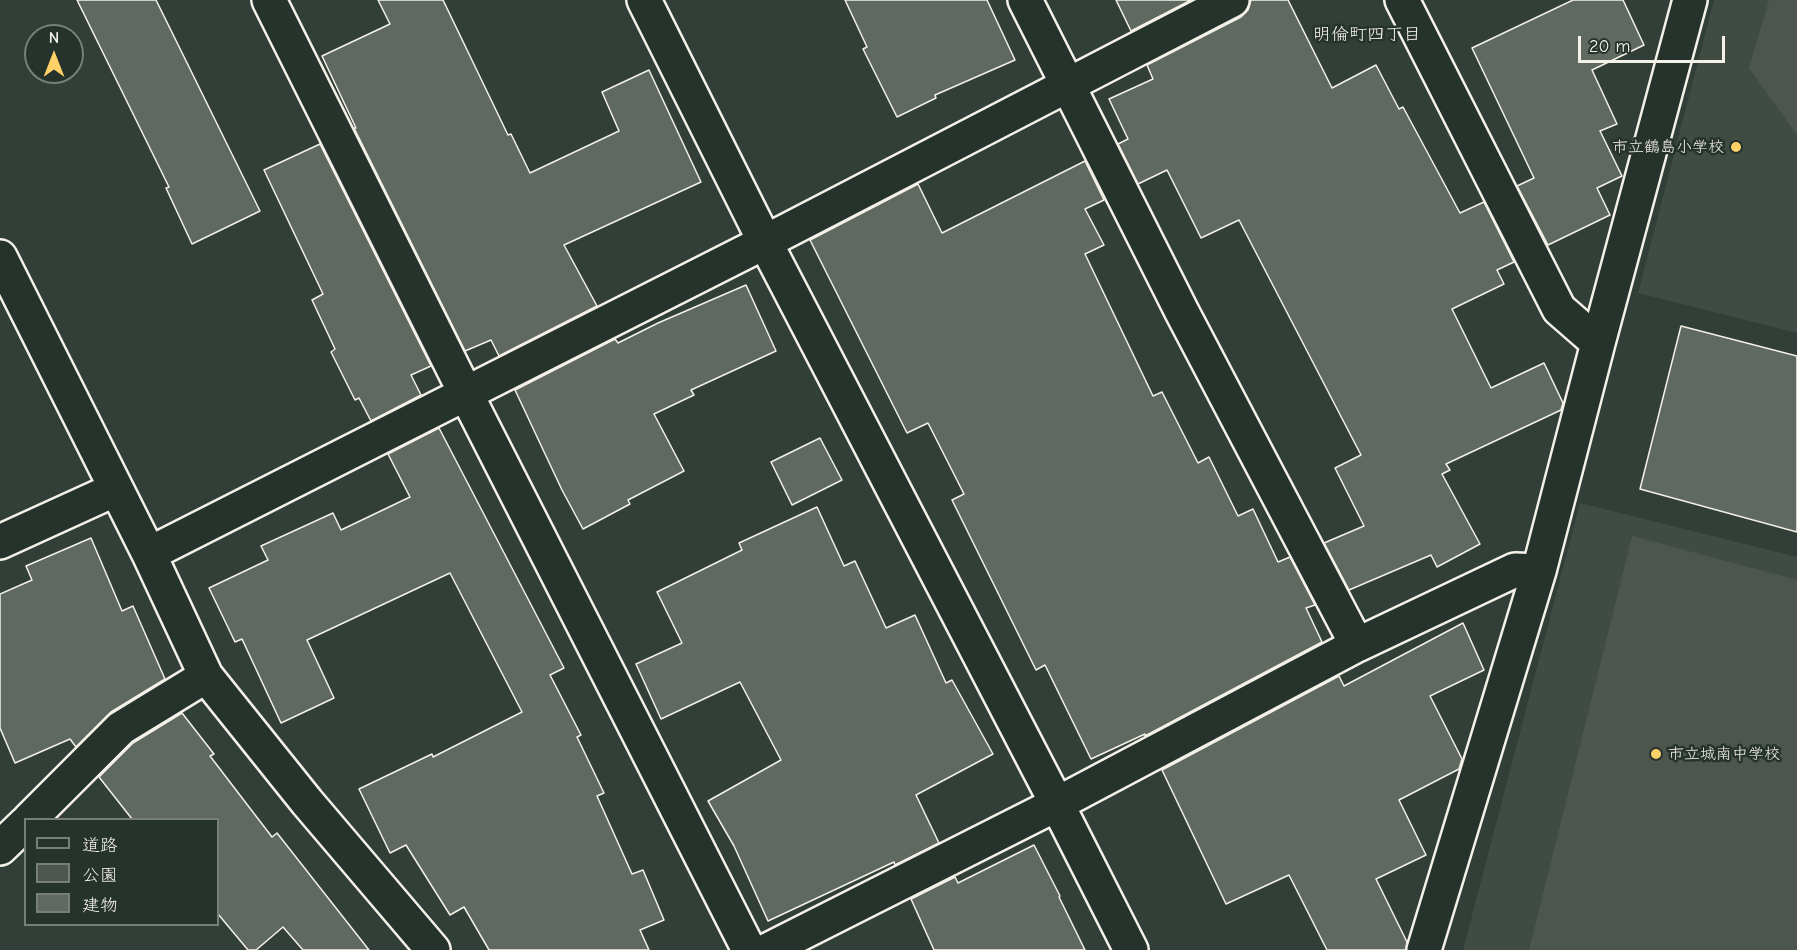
<!DOCTYPE html>
<meta charset="utf-8">
<style>
body{margin:0}
#map{position:relative;width:1797px;height:950px;overflow:hidden;background:#323e38;font-family:"Comic Neue","Klee One",sans-serif}
canvas{display:block}
.legend{position:absolute;left:24px;top:818px;width:195px;height:108px;box-sizing:border-box;background:#26332d;border:2px solid #787f78;margin:0;padding:8px 10px;list-style:none;font-size:18px;color:#f4f1e8}
.legend li{display:flex;align-items:center;gap:12px;height:30px}
.legend b{width:30px;border:2px solid #787f78}
.north{position:absolute;left:24px;top:24px;width:60px;height:60px;box-sizing:border-box;background:#26332d;border:2px solid #787f78;border-radius:50%;rotate:0deg;font-size:16px;font-weight:700;line-height:24px;text-align:center;color:#f4f1e8}
.north::after{content:'';display:block;margin:auto;width:21px;height:27px;background:#ffd166;clip-path:polygon(50% 0,100% 100%,50% 72%,0 100%)}
.scale{position:absolute;left:1578px;top:36px;width:147px;height:27px;box-sizing:border-box;border:3px solid #f4f1e8;border-top:0;padding-left:8px;font-size:18px;line-height:21px;white-space:nowrap;color:#f4f1e8;-webkit-text-stroke:4px #26332d;paint-order:stroke}
</style>
<div id="map">
<canvas width="1797" height="950"></canvas>
<ul class="legend">
<li><b style="height:8px;background:#26332d"></b>道路</li>
<li><b style="height:16px;background:#4c564f"></b>公園</li>
<li><b style="height:16px;background:#5f6861"></b>建物</li>
</ul>
<div class="north">N</div>
<div class="scale">20 m</div>
</div>
<script>
const ctx = document.querySelector('canvas').getContext('2d');
ctx.lineJoin = 'round';
function fill(path, color) {
  ctx.fillStyle = color;
  ctx.fill(path, 'evenodd');
}
function poly(rows) {
  const path = new Path2D();
  for (const r of rows) {
    path.moveTo(r[0], r[1]);
    for (let i = 2; i < r.length; i += 2) path.lineTo(r[i], r[i + 1]);
  }
  return path;
}
function trace(path, color, width, dash) {
  ctx.strokeStyle = color;
  ctx.lineWidth = width;
  ctx.lineCap = dash ? 'butt' : 'round';
  ctx.setLineDash(dash || []);
  ctx.stroke(path);
}
function label(font, color, halo, rows, align = 'center') {
  ctx.font = font + ' "Comic Neue","Klee One",sans-serif';
  ctx.lineWidth = 5;
  ctx.setLineDash([]);
  ctx.textBaseline = 'middle';
  ctx.strokeStyle = halo;
  ctx.fillStyle = color;
  for (const [text, x, y, turn = 0] of rows) {
    ctx.save();
    ctx.translate(x, y);
    ctx.rotate((+turn || 0) * Math.PI / 180);
    ctx.textAlign = isNaN(turn) ? turn : align;
    if (halo) ctx.strokeText(text, 0, 0);
    ctx.fillText(text, 0, 0);
    ctx.restore();
  }
}
fill(poly([
 [1714,0,1797,0,1797,333,1638,293],
 [1580,503,1797,557,1797,950,1463,950]
]), '#404b44');
fill(poly([
 [1769,0,1797,0,1797,135,1749,68],
 [1632,536,1797,580,1797,950,1529,950]
]), '#4c564f');
const building = poly([
 [77,0,156,0,260,211,192,244,166,188,169,187,77,0],
 [378,0,443,0,508,135,511,134,530,173,619,131,602,92,649,70,701,182,564,245,597,306,499,356,491,340,465,351,354,128,356,128,322,56,390,24,378,0],
 [845,0,987,0,1015,60,935,95,936,98,897,117,863,49,867,47,845,0],
 [1116,0,1191,0,1131,31,1116,0],
 [1251,0,1288,0,1332,88,1376,65,1399,109,1403,107,1460,213,1484,202,1514,262,1497,270,1504,284,1452,309,1491,388,1544,363,1563,403,1561,410,1446,464,1450,470,1442,474,1480,544,1437,567,1431,555,1349,590,1324,543,1364,526,1335,468,1361,455,1239,220,1201,238,1167,170,1138,184,1118,144,1128,139,1109,99,1153,79,1147,65,1241,17,1248,10,1251,0],
 [1573,0,1623,0,1644,45,1592,70,1617,124,1600,131,1622,176,1597,188,1610,215,1548,245,1517,186,1534,178,1472,48,1573,0],
 [320,144,431,366,411,375,421,395,371,421,359,398,355,400,331,352,335,349,312,300,323,294,264,170,320,144],
 [1085,161,1104,200,1085,209,1104,245,1085,254,1153,396,1162,392,1198,463,1209,457,1238,516,1253,509,1278,562,1290,557,1315,605,1306,608,1322,642,1145,736,1145,734,1091,759,1045,665,1036,670,952,500,964,494,928,423,907,433,810,240,918,184,942,233,1085,161],
 [746,285,776,351,691,390,694,395,654,414,684,471,628,500,630,504,583,529,562,490,515,390,615,339,618,343,658,323,746,285],
 [1681,326,1797,356,1797,532,1640,489,1681,326],
 [439,428,564,668,550,675,581,735,577,737,604,793,597,796,632,874,643,870,664,920,640,930,649,950,489,950,464,907,450,915,406,845,390,853,359,789,432,754,433,757,522,712,450,573,307,640,334,698,281,723,242,639,235,642,209,588,268,560,261,546,333,513,341,530,410,497,388,454,439,428],
 [820,438,842,480,792,505,771,462,820,438],
 [817,507,844,566,855,561,886,628,915,615,946,683,952,680,993,754,916,795,939,843,895,865,894,862,768,921,734,846,708,801,781,760,740,682,661,719,636,664,682,643,657,592,742,550,739,543,817,507],
 [91,538,122,611,133,606,165,679,111,712,76,747,70,739,15,763,0,728,0,594,32,580,26,566,91,538],
 [1463,623,1484,670,1430,696,1462,759,1459,769,1399,800,1426,855,1376,879,1407,942,1406,950,1327,950,1289,875,1226,904,1162,770,1339,676,1344,686,1463,623],
 [182,713,214,754,210,756,272,837,277,833,369,950,303,950,283,927,256,950,248,950,218,914,218,819,132,819,99,777,133,743,182,713],
 [1034,845,1060,896,1059,897,1085,950,934,950,911,899,955,877,958,883,1034,845]
]);
fill(building, '#5f6861');
trace(building, '#f4f1e8', 1.5);
const minor = poly([
 [269,0,465,392,749,950],
 [644,0,765,242,1057,804,1131,950],
 [1025,0,1182,312,1357,645],
 [1402,0,1559,309,1598,343],
 [0,257,149,554,206,676,307,802,433,950],
 [0,542,116,489],
 [149,554,765,242,1232,0],
 [29,820,121,728,206,676],
 [0,848,26,823],
 [768,950,1057,804,1357,645,1515,570,1539,571],
 [1424,950,1539,571,1598,343,1690,0]
]);
trace(minor, '#f4f1e8', 38);
trace(minor, '#26332d', 33);
for (const [x, y, r, color] of [
 [1736,147,6,"#ffd166"],
 [1656,754,6,"#ffd166"]
]) {
  const dot = new Path2D();
  dot.arc(x, y, r, 0, 2 * Math.PI);
  ctx.fillStyle = color;
  ctx.fill(dot);
  trace(dot, '#26332d', 2);
}
label('16px', '#f4f1e8', '#26332d', [
 ["市立鶴島小学校",1724,147],
 ["市立城南中学校",1668,754,"left"]
], 'right');
label('18px', '#f4f1e8', '#26332d', [
 ["明倫町四丁目",1367,35]
]);
</script>
